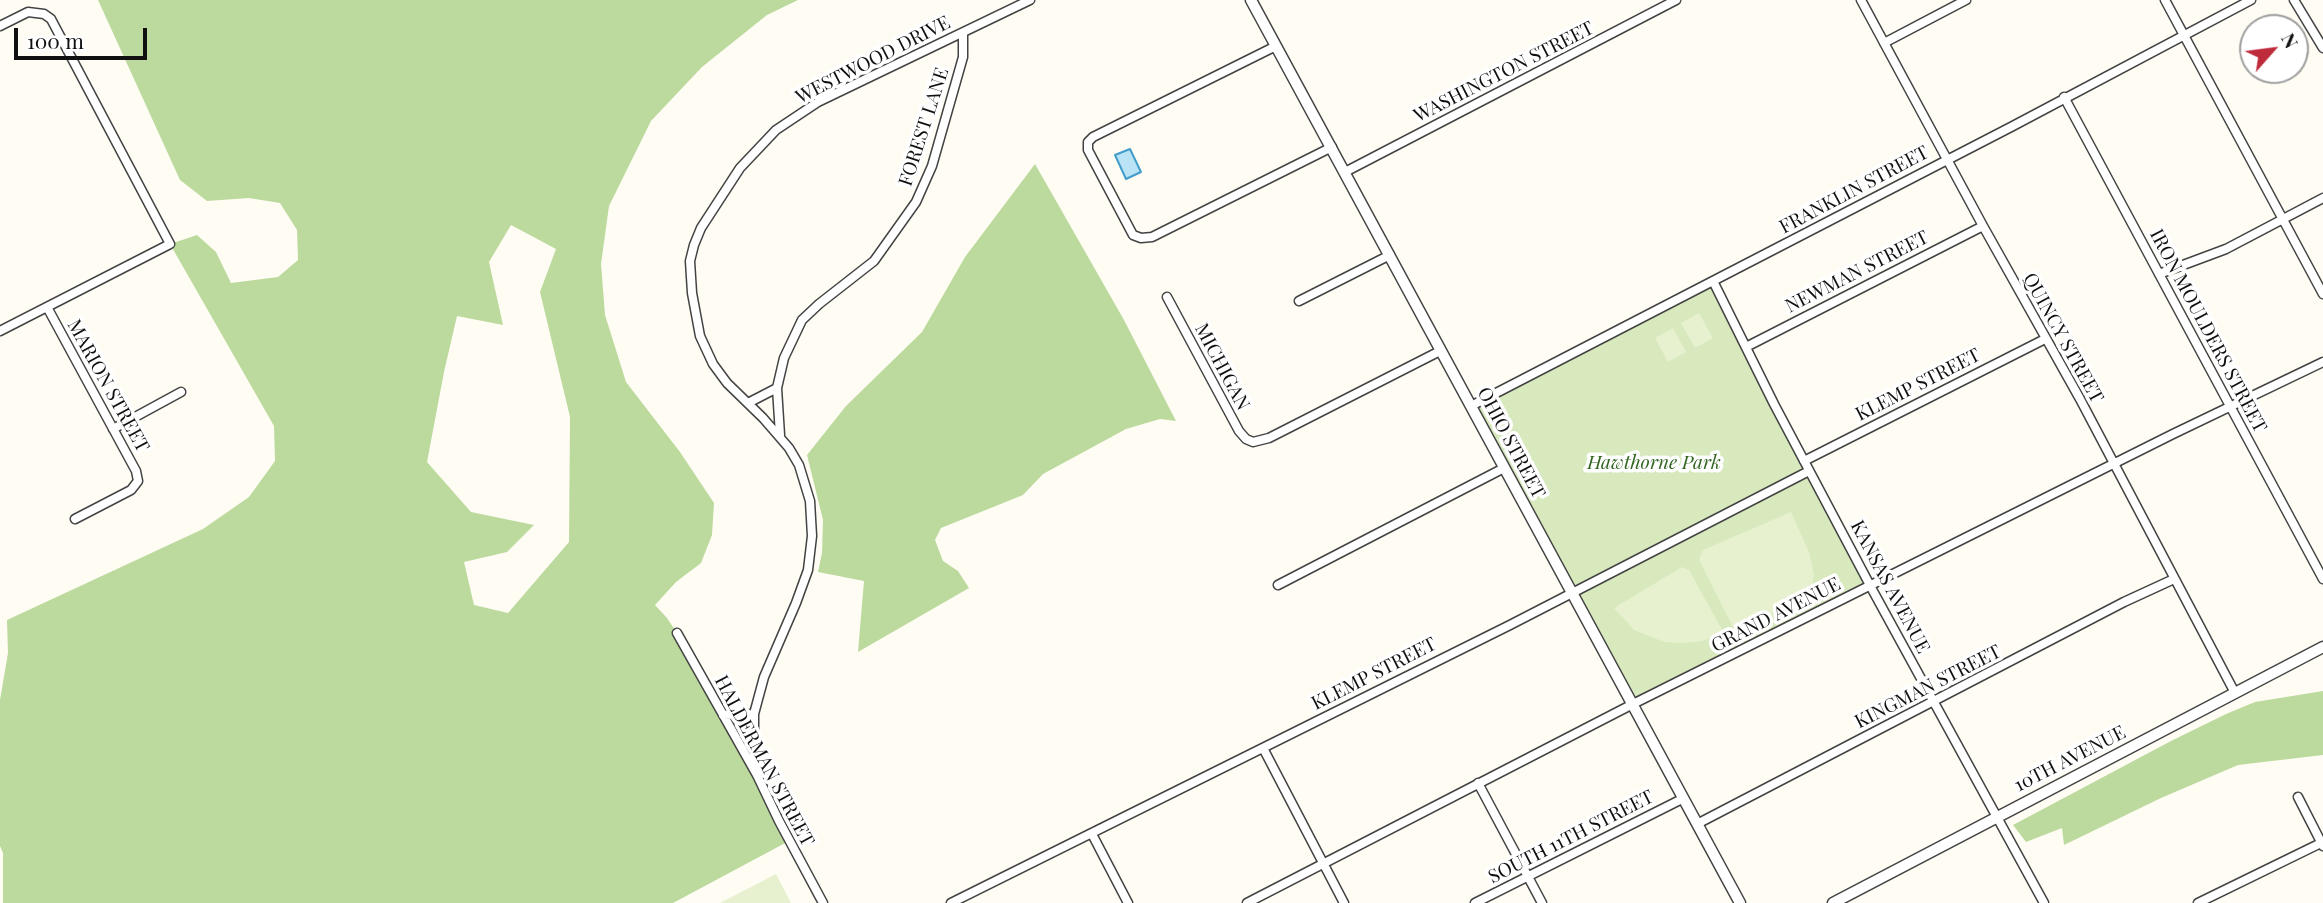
<!DOCTYPE html>
<style>
body{margin:0}
#map{position:relative;width:2323px;height:903px;overflow:hidden;background:#fffcf4;font-family:"Playfair Display",serif}
canvas{display:block}
.north{position:absolute;left:2239px;top:14px;width:70px;height:70px;box-sizing:border-box;background:#fff;border:2px solid #9f9f9f;border-radius:50%;rotate:62deg;font-size:19px;font-weight:700;line-height:28px;text-align:center;color:#101010}
.north::after{content:'';display:block;margin:auto;width:24px;height:32px;background:#be2b3b;clip-path:polygon(50% 0,100% 100%,50% 72%,0 100%)}
.scale{position:absolute;left:14px;top:28px;width:133px;height:32px;box-sizing:border-box;border:4px solid #101010;border-top:0;padding-left:9px;font-size:21px;line-height:24px;white-space:nowrap;color:#101010;-webkit-text-stroke:5px #fff;paint-order:stroke}
</style>
<div id="map">
<canvas width="2323" height="903"></canvas>
<div class="north">N</div>
<div class="scale">100 m</div>
</div>
<script>
const ctx = document.querySelector('canvas').getContext('2d');
ctx.lineJoin = 'round';
function fill(path, color) {
  ctx.fillStyle = color;
  ctx.fill(path, 'evenodd');
}
function poly(rows) {
  const path = new Path2D();
  for (const r of rows) {
    path.moveTo(r[0], r[1]);
    for (let i = 2; i < r.length; i += 2) path.lineTo(r[i], r[i + 1]);
  }
  return path;
}
function trace(path, color, width, dash) {
  ctx.strokeStyle = color;
  ctx.lineWidth = width;
  ctx.lineCap = dash ? 'butt' : 'round';
  ctx.setLineDash(dash || []);
  ctx.stroke(path);
}
function label(font, color, halo, rows, align = 'center') {
  ctx.font = font + ' "Playfair Display",serif';
  ctx.lineWidth = 7;
  ctx.setLineDash([]);
  ctx.textBaseline = 'middle';
  ctx.strokeStyle = halo;
  ctx.fillStyle = color;
  for (const [text, x, y, turn = 0] of rows) {
    ctx.save();
    ctx.translate(x, y);
    ctx.rotate((+turn || 0) * Math.PI / 180);
    ctx.textAlign = isNaN(turn) ? turn : align;
    if (halo) ctx.strokeText(text, 0, 0);
    ctx.fillText(text, 0, 0);
    ctx.restore();
  }
}
fill(poly([
 [1713,281,1870,585,1631,705,1471,406]
]), '#d7e9bd');
fill(poly([
 [98,0,798,0,767,15,702,67,651,121,609,206,601,264,605,315,626,382,680,452,714,503,712,535,701,563,676,582,655,605,667,618,677,633,789,841,673,903,3,903,3,853,0,846,0,700,8,653,7,620,203,529,249,497,275,461,274,426,170,244,197,235,216,252,231,283,278,277,298,260,297,230,280,203,249,198,207,201,180,180],
 [511,225,556,249,540,292,570,417,569,542,508,613,474,605,464,562,507,552,534,525,471,512,427,462,444,372,457,316,503,325,489,262],
 [1035,164,1124,320,1176,421,1160,419,1126,429,1043,474,1023,495,941,528,935,540,943,561,958,571,969,588,858,652,864,581,818,572,822,553,823,520,807,455,846,406,922,332,965,257],
 [2323,691,2323,755,2238,765,2161,798,2064,845,2062,828,2026,842,2013,825,2171,741,2226,714,2255,702]
]), '#bcda9d');
fill(poly([
 [1699,313,1713,338,1695,348,1681,323],
 [1673,328,1686,352,1668,362,1655,338],
 [1791,512,1809,552,1814,574,1812,586,1803,597,1736,633,1699,560,1703,550],
 [1682,567,1689,570,1724,633,1702,641,1683,643,1664,642,1634,630,1614,608],
 [776,874,791,903,720,903]
]), '#e7f1cf');
const water = poly([
 [1130,149,1141,172,1126,179,1115,155,1130,149]
]);
fill(water, '#bae3f5');
trace(water, '#429dca', 2);
const minor = poly([
 [1861,0,1983,226,2080,399,2235,693],
 [2165,0,2323,294],
 [2294,0,2323,48],
 [0,26,28,12,44,14,51,19,170,244,0,331],
 [1884,43,1966,0],
 [1276,46,1093,137,1088,142,1088,150,1133,235,1141,238,1152,237,1332,147],
 [2064,97,2323,579],
 [1345,172,1676,0],
 [2159,274,2226,249,2323,198],
 [1713,281,1774,404,1873,591,2044,903],
 [1167,297,1239,431,1246,439,1253,442,1269,438,1440,351],
 [1299,301,1390,255],
 [47,307,136,471,138,481,131,490,75,519],
 [1746,347,1983,226],
 [748,403,777,388],
 [1471,406,2011,127,2251,0],
 [113,429,181,392],
 [780,435,777,388,784,358,802,320,819,304,874,261,916,202,932,166,963,57,963,33],
 [1804,461,2045,339],
 [1278,585,1504,468],
 [677,633,757,775,779,821,823,903],
 [723,715,754,714],
 [1263,748,1344,903],
 [757,775,754,752,754,714,764,677,796,603,808,570,812,536,810,501,799,465,789,448,763,418,727,383,713,364,700,336,692,293,690,261,694,245,701,228,740,168,776,130,818,102,1030,0],
 [1478,783,1542,903],
 [2298,797,2323,846],
 [1697,824,2124,602,2174,579],
 [1092,834,1128,903],
 [951,903,1510,625,1809,471],
 [1247,903,1631,705,2173,434,2323,362],
 [1475,903,1682,799],
 [2198,903,2323,842]
]);
const tertiary = poly([
 [1251,0,1740,903],
 [1833,903,2323,647]
]);
trace(minor, '#434343', 11);
trace(tertiary, '#434343', 13);
trace(minor, '#fff', 8);
trace(tertiary, '#fff', 10);
label('19px', '#101010', '#fff', [
 ["WESTWOOD DRIVE",873,60,-27],
 ["WASHINGTON STREET",1504,72,-27],
 ["FOREST LANE",924,127,-72],
 ["FRANKLIN STREET",1854,190,-28],
 ["NEWMAN STREET",1857,272,-27],
 ["IRON MOULDERS STREET",2208,331,62],
 ["QUINCY STREET",2063,338,61],
 ["MICHIGAN",1222,367,62],
 ["KLEMP STREET",1918,385,-27],
 ["MARION STREET",108,386,61],
 ["OHIO STREET",1511,443,62],
 ["KANSAS AVENUE",1890,587,62],
 ["GRAND AVENUE",1776,615,-27],
 ["KLEMP STREET",1374,674,-27],
 ["KINGMAN STREET",1928,687,-27],
 ["10TH AVENUE",2070,759,-27],
 ["HALDERMAN STREET",764,761,62],
 ["SOUTH 11TH STREET",1571,837,-27]
]);
label('italic 19px', '#346721', '#fff', [
 ["Hawthorne Park",1654,463]
]);
</script>
